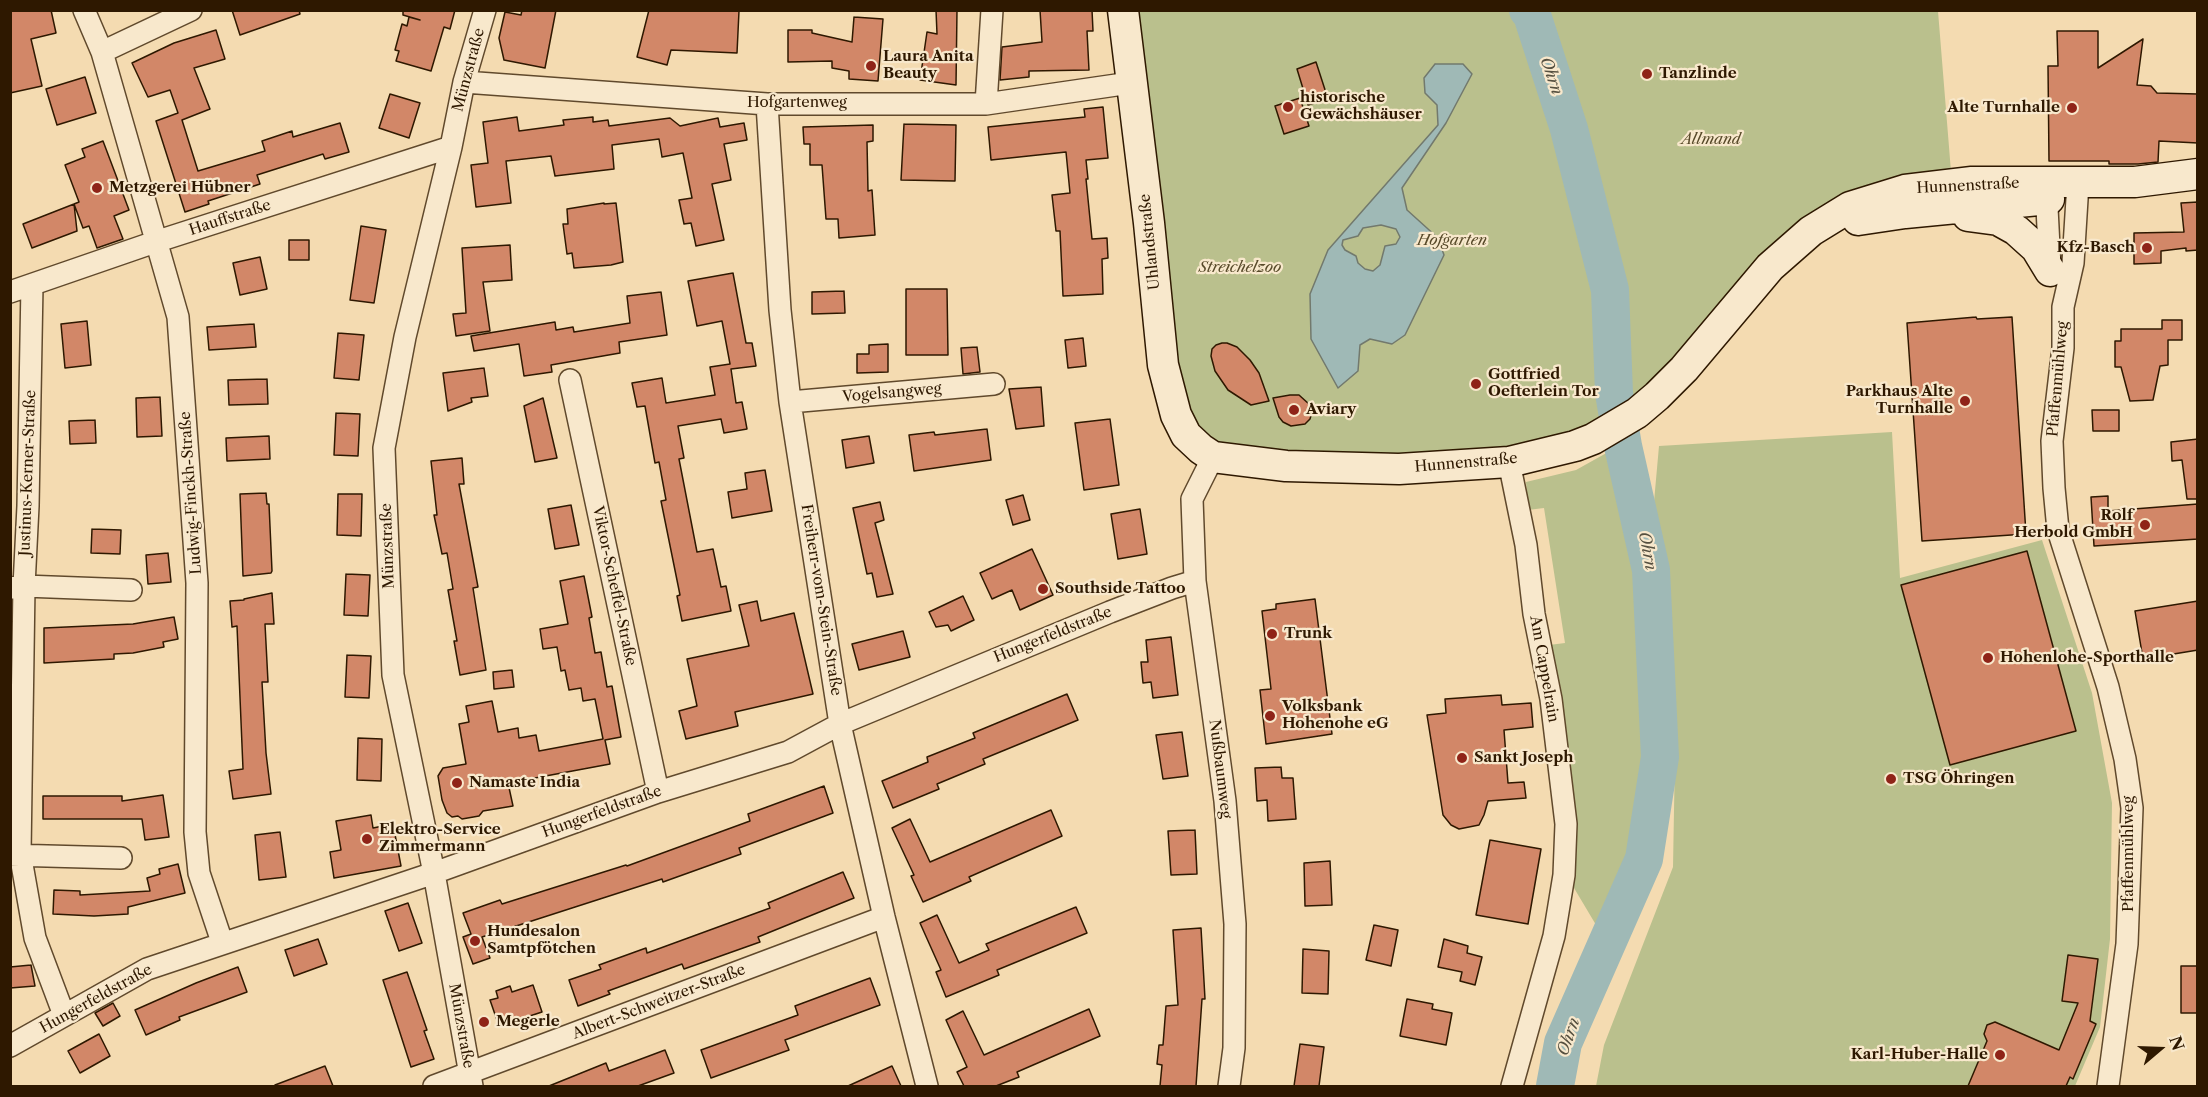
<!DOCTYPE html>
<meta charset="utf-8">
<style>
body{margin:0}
#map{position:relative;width:2208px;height:1097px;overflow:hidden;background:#f4dbb1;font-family:"Libre Caslon Text",serif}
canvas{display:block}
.frame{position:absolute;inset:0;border:12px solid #2e1800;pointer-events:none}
.north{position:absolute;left:2130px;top:1019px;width:60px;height:60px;-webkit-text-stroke:4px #f8e8cc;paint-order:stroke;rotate:71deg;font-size:16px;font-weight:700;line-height:24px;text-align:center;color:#2e1800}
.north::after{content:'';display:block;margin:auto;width:21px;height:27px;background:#2e1800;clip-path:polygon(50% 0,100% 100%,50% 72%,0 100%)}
</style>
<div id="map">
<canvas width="2208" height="1097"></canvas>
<div class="frame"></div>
<div class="north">N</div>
</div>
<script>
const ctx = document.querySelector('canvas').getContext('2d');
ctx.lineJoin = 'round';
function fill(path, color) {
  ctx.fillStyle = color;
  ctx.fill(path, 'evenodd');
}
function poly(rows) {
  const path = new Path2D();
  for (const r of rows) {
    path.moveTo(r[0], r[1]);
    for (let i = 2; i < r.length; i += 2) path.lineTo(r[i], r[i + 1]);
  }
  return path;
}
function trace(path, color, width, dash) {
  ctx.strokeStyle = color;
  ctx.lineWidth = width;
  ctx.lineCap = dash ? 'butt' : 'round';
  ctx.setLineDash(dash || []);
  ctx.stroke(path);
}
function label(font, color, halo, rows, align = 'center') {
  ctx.font = font + ' "Libre Caslon Text",serif';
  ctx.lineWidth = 4.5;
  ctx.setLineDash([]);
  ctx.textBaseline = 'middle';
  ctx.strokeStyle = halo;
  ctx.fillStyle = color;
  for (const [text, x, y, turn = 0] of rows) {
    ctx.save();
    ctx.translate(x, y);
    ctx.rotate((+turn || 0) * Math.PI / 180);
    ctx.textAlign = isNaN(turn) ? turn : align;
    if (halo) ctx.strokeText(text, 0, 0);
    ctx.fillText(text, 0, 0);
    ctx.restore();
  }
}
fill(poly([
 [1123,11,1938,11,1952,184,1850,207,1605,440,1286,466,1186,435],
 [1892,432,1900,578,2042,540,2092,693,2112,803,2110,939,2100,1027,2075,1086,1596,1086,1604,1045,1673,867,1675,754,1666,633,1653,513,1659,446],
 [1619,446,1650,638,1654,756,1635,861,1602,935,1574,888,1574,823,1549,645,1565,643,1544,508,1528,510,1526,482,1576,470]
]), '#bac08d');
const water = poly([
 [1435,64,1463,64,1472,74,1446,123,1402,188,1407,210,1438,238,1444,255,1405,335,1392,344,1370,339,1360,345,1358,371,1338,388,1311,339,1310,294,1328,250,1438,125,1437,105,1425,93,1424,78,1435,64],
 [1381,225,1396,229,1400,237,1396,244,1385,246,1380,265,1373,271,1365,269,1358,263,1356,256,1345,250,1342,245,1343,240,1358,236,1363,228,1381,225]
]);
fill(water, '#9fb9b6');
trace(water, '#72796d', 1.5);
trace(poly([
 [1528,10,1532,15,1569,129,1610,290,1614,393,1623,446,1651,570,1660,757,1644,859,1563,1043,1555,1086]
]), '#9fb9b6', 38);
const building = poly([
 [10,10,51,10,56,33,31,39,42,86,10,93,10,10],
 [232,10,299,10,300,14,240,35,232,10],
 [403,10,455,10,450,29,444,27,431,71,396,61,399,51,395,50,402,24,407,26,409,17,420,20,403,15,403,10],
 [522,10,556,10,545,68,504,60,499,38,505,12,521,15,522,10],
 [649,10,739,11,737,53,671,50,667,65,637,57,649,10],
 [936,10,957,10,956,85,920,80,927,32,937,34,936,10],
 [1040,10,1092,10,1093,31,1087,31,1089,70,1029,71,1029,77,1000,80,1002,47,1042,42,1040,10],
 [854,17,883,19,878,81,849,79,849,71,832,68,832,61,788,62,788,30,812,30,812,33,852,42,854,17],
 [216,30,225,59,194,68,210,109,182,120,198,171,265,151,262,141,292,131,293,137,340,123,349,152,325,159,323,154,257,175,260,184,208,201,209,204,185,212,156,121,178,113,170,90,148,97,132,63,174,43,216,30],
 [2057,31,2098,31,2098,68,2143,39,2137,85,2151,86,2157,93,2198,94,2198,143,2159,141,2158,162,2138,164,2109,164,2109,161,2049,161,2048,66,2058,66,2057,31],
 [1316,62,1328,99,1308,105,1297,69,1316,62],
 [85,77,96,113,57,125,46,89,85,77],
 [390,94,420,103,409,138,379,128,390,94],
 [1300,98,1309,126,1284,134,1275,106,1300,98],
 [1103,107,1108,158,1086,160,1088,179,1086,179,1092,239,1107,238,1108,258,1102,259,1103,294,1063,296,1060,231,1056,231,1052,195,1070,193,1066,152,991,160,988,127,1085,117,1084,109,1103,107],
 [517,117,519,131,564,125,563,120,593,117,593,122,608,120,609,126,670,118,680,126,718,118,720,127,744,123,747,140,724,144,731,180,712,184,724,240,696,246,691,223,684,224,679,200,692,198,683,153,662,157,659,139,612,145,614,169,555,176,551,156,506,161,511,203,476,207,471,165,488,163,483,122,517,117],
 [904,124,956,125,955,181,901,180,904,124],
 [873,125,873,141,867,142,868,191,872,190,875,235,839,238,838,219,826,219,822,165,810,165,810,144,804,144,803,127,873,125],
 [103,141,129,210,114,216,123,239,97,248,89,226,83,228,74,204,79,202,65,165,85,157,82,149,103,141],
 [2198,202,2198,250,2186,251,2186,248,2161,251,2161,263,2134,264,2134,233,2184,232,2181,203,2198,202],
 [604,203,604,204,616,203,623,262,611,265,574,268,572,253,567,254,563,224,568,224,567,209,604,203],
 [74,204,77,231,32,248,23,224,74,204],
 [361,226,386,230,374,303,350,300,361,226],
 [289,240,309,240,309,260,289,260,289,240],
 [510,245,512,280,483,282,490,331,456,336,453,314,466,313,462,248,510,245],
 [260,257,267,289,240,295,233,263,260,257],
 [733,273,746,343,752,343,756,366,731,369,736,403,742,402,747,429,724,433,721,419,678,426,684,458,679,459,697,552,713,549,721,587,726,586,731,611,682,621,677,596,680,595,661,501,666,500,659,462,655,463,645,406,637,407,632,383,662,378,666,403,715,395,710,367,730,364,722,321,697,326,688,281,733,273],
 [906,289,947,289,948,355,906,355,906,289],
 [844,291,845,313,812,314,812,292,844,291],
 [661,292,667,335,619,342,620,353,551,365,552,372,524,376,519,344,474,351,471,336,555,322,556,330,573,327,574,332,630,323,627,296,661,292],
 [1976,317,1977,319,2012,317,2026,534,1922,541,1907,323,1976,317],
 [2162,320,2182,320,2182,340,2168,340,2168,365,2160,366,2153,400,2130,401,2121,367,2115,367,2115,341,2121,341,2121,329,2162,329,2162,320],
 [87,321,91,365,65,368,61,324,87,321],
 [254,324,256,347,209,350,207,327,254,324],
 [338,333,364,335,359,380,334,378,338,333],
 [1083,338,1086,366,1068,368,1065,340,1083,338],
 [1222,343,1227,343,1237,347,1250,360,1259,373,1269,401,1251,405,1228,390,1215,371,1211,356,1212,349,1216,345,1222,343],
 [888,344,888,372,857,373,857,354,869,354,869,345,888,344],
 [977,347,980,372,963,374,961,348,977,347],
 [484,368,488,396,471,398,472,402,448,411,443,373,484,368],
 [267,379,268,404,229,405,228,380,267,379],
 [1041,387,1044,426,1016,429,1009,389,1041,387],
 [1290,395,1299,395,1310,405,1312,412,1310,419,1305,424,1291,426,1283,422,1279,417,1273,398,1290,395],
 [160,397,162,436,137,437,136,398,160,397],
 [543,398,557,458,535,462,524,406,543,398],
 [2092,410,2119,410,2119,431,2093,431,2092,410],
 [336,413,360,414,358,456,334,455,336,413],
 [1110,419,1119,485,1084,490,1075,423,1110,419],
 [95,420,96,443,70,444,69,421,95,420],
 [987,429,991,460,914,471,909,435,934,432,935,435,987,429],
 [269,436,270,459,227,461,226,438,269,436],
 [869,436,874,463,846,468,842,440,869,436],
 [2198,439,2198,499,2187,499,2182,460,2172,461,2171,442,2198,439],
 [462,458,464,484,459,484,478,587,473,588,486,670,460,675,454,641,457,641,448,590,453,589,447,553,442,554,434,515,437,515,431,461,462,458],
 [765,470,772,511,732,518,728,492,747,489,745,473,765,470],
 [266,493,267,504,269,504,272,571,271,573,243,576,240,494,266,493],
 [338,494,362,494,361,536,337,535,338,494],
 [1023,495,1030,520,1013,525,1006,500,1023,495],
 [2108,496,2108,511,2198,504,2198,539,2094,546,2091,497,2108,496],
 [880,502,884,520,875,523,893,594,877,597,872,573,867,574,853,508,880,502],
 [571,505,579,545,555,549,548,509,571,505],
 [1140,509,1147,554,1118,559,1111,514,1140,509],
 [92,529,121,530,120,554,91,553,92,529],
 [1032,549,1053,595,1020,610,1012,590,992,599,980,573,1032,549],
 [2027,551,2076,731,1950,765,1901,585,2027,551],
 [168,553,171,582,148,584,146,555,168,553],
 [346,574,370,575,368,616,344,615,346,574],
 [584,576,592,617,589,618,595,653,601,652,607,687,612,686,621,737,605,740,610,764,508,783,513,806,483,811,479,816,462,819,458,816,452,817,447,813,442,800,438,776,443,768,466,764,459,724,469,722,466,706,492,701,498,732,518,728,519,738,536,735,539,751,603,739,595,699,583,701,581,688,569,690,565,670,561,671,557,647,543,649,540,629,568,624,560,581,584,576],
 [272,593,274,624,265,624,268,682,262,682,266,753,271,794,233,799,229,771,243,769,237,626,232,627,230,601,244,600,244,599,272,593],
 [963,596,974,620,951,631,948,625,936,627,929,612,963,596],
 [1315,599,1332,734,1266,744,1260,690,1271,689,1262,611,1276,609,1276,604,1315,599],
 [757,601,761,621,794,613,813,694,735,712,738,726,686,739,679,711,697,706,687,659,749,646,739,605,757,601],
 [2198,601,2198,650,2143,659,2135,611,2198,601],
 [174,617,178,639,163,642,164,647,133,653,114,654,114,659,44,663,44,628,133,624,174,617],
 [903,631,910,657,859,670,852,644,903,631],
 [1171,637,1178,695,1153,698,1151,682,1143,683,1141,662,1148,662,1146,640,1171,637],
 [347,655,371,656,369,698,345,697,347,655],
 [512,670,514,687,494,689,493,672,512,670],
 [1067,694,1078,720,983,759,985,764,937,784,939,789,893,808,882,781,928,762,927,757,975,738,973,733,1067,694],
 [1501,695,1502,705,1531,703,1533,727,1504,730,1508,783,1524,782,1526,798,1488,801,1484,815,1479,825,1459,829,1451,825,1443,815,1427,715,1446,713,1445,699,1501,695],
 [1182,732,1188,776,1163,779,1156,735,1182,732],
 [358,738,382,739,381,781,357,780,358,738],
 [1281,767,1282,778,1293,778,1296,819,1268,821,1267,800,1257,801,1255,768,1281,767],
 [824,786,833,813,739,848,741,854,663,882,662,879,482,937,490,958,473,964,463,937,471,934,463,913,500,900,502,904,626,865,627,866,750,821,748,814,824,786],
 [163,795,169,837,145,840,142,819,43,819,43,796,122,796,122,801,163,795],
 [1051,810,1062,836,969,877,971,881,923,902,911,876,914,875,892,828,910,819,930,862,1051,810],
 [371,815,373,828,393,824,401,866,334,878,330,852,341,850,336,821,371,815],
 [1195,830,1197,874,1171,875,1168,831,1195,830],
 [280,832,286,877,259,880,255,835,280,832],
 [1490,840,1541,849,1528,924,1476,915,1490,840],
 [1330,861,1332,905,1305,906,1304,863,1330,861],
 [178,864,185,893,128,907,128,914,94,916,53,914,54,890,80,891,80,895,150,891,147,878,160,874,159,869,178,864],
 [843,872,854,898,758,937,760,942,684,969,682,964,608,991,610,994,578,1006,569,980,601,969,599,965,646,948,647,953,770,908,768,903,843,872],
 [408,903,422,943,399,951,385,911,408,903],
 [1076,907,1087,933,997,970,999,975,946,997,936,972,941,970,920,923,937,915,959,963,989,950,986,944,1076,907],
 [1374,925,1398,930,1391,966,1366,960,1374,925],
 [1201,928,1205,999,1202,999,1196,1086,1160,1086,1162,1065,1157,1064,1159,1045,1163,1045,1166,1006,1178,1005,1173,930,1201,928],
 [318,939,327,964,294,976,285,950,318,939],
 [1444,939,1468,946,1467,953,1482,957,1475,985,1460,981,1462,972,1438,967,1444,939],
 [1303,949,1329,951,1328,994,1302,993,1303,949],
 [2068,955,2098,959,2090,1021,2096,1024,2073,1079,2070,1077,2066,1086,1968,1086,1987,1041,1984,1034,1987,1025,1995,1022,2059,1050,2078,1003,2062,1001,2068,955],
 [31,965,35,986,10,988,10,967,31,965],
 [2181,966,2198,966,2198,1013,2181,1013,2181,966],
 [238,967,247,992,179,1017,180,1020,146,1035,135,1010,196,983,238,967],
 [407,972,427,1030,424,1031,434,1059,411,1067,383,980,407,972],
 [870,978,880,1005,785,1040,789,1050,711,1078,701,1050,798,1015,795,1006,870,978],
 [533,985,542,1012,499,1026,490,1000,498,998,496,991,510,986,512,992,533,985],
 [1407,999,1433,1004,1432,1009,1452,1013,1446,1045,1400,1036,1407,999],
 [113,1003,120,1016,103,1026,95,1013,113,1003],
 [1089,1009,1100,1036,1017,1072,1019,1077,996,1086,964,1086,957,1072,967,1067,946,1020,963,1011,984,1055,1089,1009],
 [99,1034,110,1056,80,1073,68,1051,99,1034],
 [1300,1044,1324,1047,1319,1086,1294,1086,1300,1044],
 [665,1050,674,1073,638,1086,549,1086,606,1063,609,1071,665,1050],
 [325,1066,333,1086,275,1086,275,1085,325,1066],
 [892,1066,901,1086,848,1086,892,1066]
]);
fill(building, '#d28768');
trace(building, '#2e1800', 1.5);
const minor = poly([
 [84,10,102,52,178,317,197,583,195,832,199,873,222,942],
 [102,52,191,10],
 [464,82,767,104,986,104,1130,83],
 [767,104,780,310,790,402,840,724,884,917,927,1086],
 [986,104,992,10],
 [2078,183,2073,263,2063,307,2063,348,2052,441,2054,488,2058,530,2108,687,2125,759,2132,808,2127,944,2108,1086],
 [2046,188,2050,267],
 [32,285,28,506,24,586,20,853,35,938,64,1015],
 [10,292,155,242,451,147],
 [570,380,658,792],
 [790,402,994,384],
 [1213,457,1192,499,1195,581,1225,801,1235,924,1234,1048,1229,1086],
 [1509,462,1526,545,1534,614,1551,699,1566,824,1564,875,1554,936,1512,1086],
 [11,588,24,586,131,590],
 [10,855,121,858],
 [10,1046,147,969,434,873,658,792,788,752,840,724,1110,612,1172,588,1195,581],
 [434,1086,884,917],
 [472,1086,434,873,393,675,384,448,405,337,451,147,464,82,485,10]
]);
const secondary = poly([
 [1123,10,1149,223,1163,365,1176,415,1186,435,1201,449,1213,457,1286,466,1399,469,1509,462,1575,446,1593,439,1637,413,1657,396,1684,369,1770,267,1811,231,1850,207,1905,190,1972,182,2135,182,2198,174],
 [1968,216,1998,220,2016,230,2036,248,2050,271],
 [1858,220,1905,213,2049,199]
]);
trace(minor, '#60492c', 24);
trace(secondary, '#2e1800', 33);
trace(minor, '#f8e8cc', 21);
trace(secondary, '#f8e8cc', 30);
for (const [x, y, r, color] of [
 [871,66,6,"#8f2418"],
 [1647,74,6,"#8f2418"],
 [1288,107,6,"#8f2418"],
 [2072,108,6,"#8f2418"],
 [97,188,6,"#8f2418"],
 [2147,248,6,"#8f2418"],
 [1476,384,6,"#8f2418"],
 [1965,401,6,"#8f2418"],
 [1294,410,6,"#8f2418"],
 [2145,525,6,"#8f2418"],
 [1043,589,6,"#8f2418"],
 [1272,634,6,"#8f2418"],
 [1988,658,6,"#8f2418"],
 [1270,716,6,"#8f2418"],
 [1462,758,6,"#8f2418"],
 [1891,779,6,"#8f2418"],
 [457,783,6,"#8f2418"],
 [367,839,6,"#8f2418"],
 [475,941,6,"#8f2418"],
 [484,1022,6,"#8f2418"],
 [2000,1055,6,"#8f2418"]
]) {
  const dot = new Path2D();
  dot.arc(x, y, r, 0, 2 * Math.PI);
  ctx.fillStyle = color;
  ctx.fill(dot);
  trace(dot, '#f8e8cc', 2);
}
label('bold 15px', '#2e1800', '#f8e8cc', [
 ["Laura Anita",883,57],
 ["Beauty",883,74],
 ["Tanzlinde",1659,74],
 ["historische",1300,98],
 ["Gewächshäuser",1300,115],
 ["Alte Turnhalle",2060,108,"right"],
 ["Metzgerei Hübner",109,188],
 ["Kfz-Basch",2135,248,"right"],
 ["Gottfried",1488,375],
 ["Oefterlein Tor",1488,392],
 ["Parkhaus Alte",1953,392,"right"],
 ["Turnhalle",1953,409,"right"],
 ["Aviary",1306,410],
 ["Rolf",2133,516,"right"],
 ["Herbold GmbH",2133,533,"right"],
 ["Southside Tattoo",1055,589],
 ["Trunk",1284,634],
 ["Hohenlohe-Sporthalle",2000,658],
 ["Volksbank",1282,707],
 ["Hohenohe eG",1282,724],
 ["Sankt Joseph",1474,758],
 ["TSG Öhringen",1903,779],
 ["Namaste India",469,783],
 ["Elektro-Service",379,830],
 ["Zimmermann",379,847],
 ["Hundesalon",487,932],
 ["Samtpfötchen",487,949],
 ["Megerle",496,1022],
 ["Karl-Huber-Halle",1988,1055,"right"]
], 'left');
label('15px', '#2e1800', '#f8e8cc', [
 ["Münzstraße",469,70,-75],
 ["Hofgartenweg",797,103],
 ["Hunnenstraße",1968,186,-3],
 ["Hauffstraße",230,218,-18],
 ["Uhlandstraße",1150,242,-96],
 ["Pfaffenmühlweg",2058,379,-85],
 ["Vogelsangweg",892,393,-5],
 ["Hunnenstraße",1466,463,-5],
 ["Justinus-Kerner-Straße",28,473,-88],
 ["Ludwig-Finckh-Straße",191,493,-94],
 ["Münzstraße",388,546,-92],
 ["Viktor-Scheffel-Straße",614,586,78],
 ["Freiherr-vom-Stein-Straße",821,600,81],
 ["Hungerfeldstraße",1053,635,-22],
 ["Am Cappelrain",1544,669,80],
 ["Nußbaumweg",1220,769,83],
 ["Hungerfeldstraße",602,812,-20],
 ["Pfaffenmühlweg",2129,854,-90],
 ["Hungerfeldstraße",96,999,-29],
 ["Albert-Schweitzer-Straße",659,1002,-21],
 ["Münzstraße",461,1026,80]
]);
label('italic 15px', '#584a2a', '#f8e8cc', [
 ["Allmand",1711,140],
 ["Hofgarten",1452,241],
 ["Streichelzoo",1240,268]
]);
label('italic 16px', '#565040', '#f8e8cc', [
 ["Ohrn",1551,76,71],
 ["Ohrn",1647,551,79],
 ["Ohrn",1569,1037,-71]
]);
</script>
